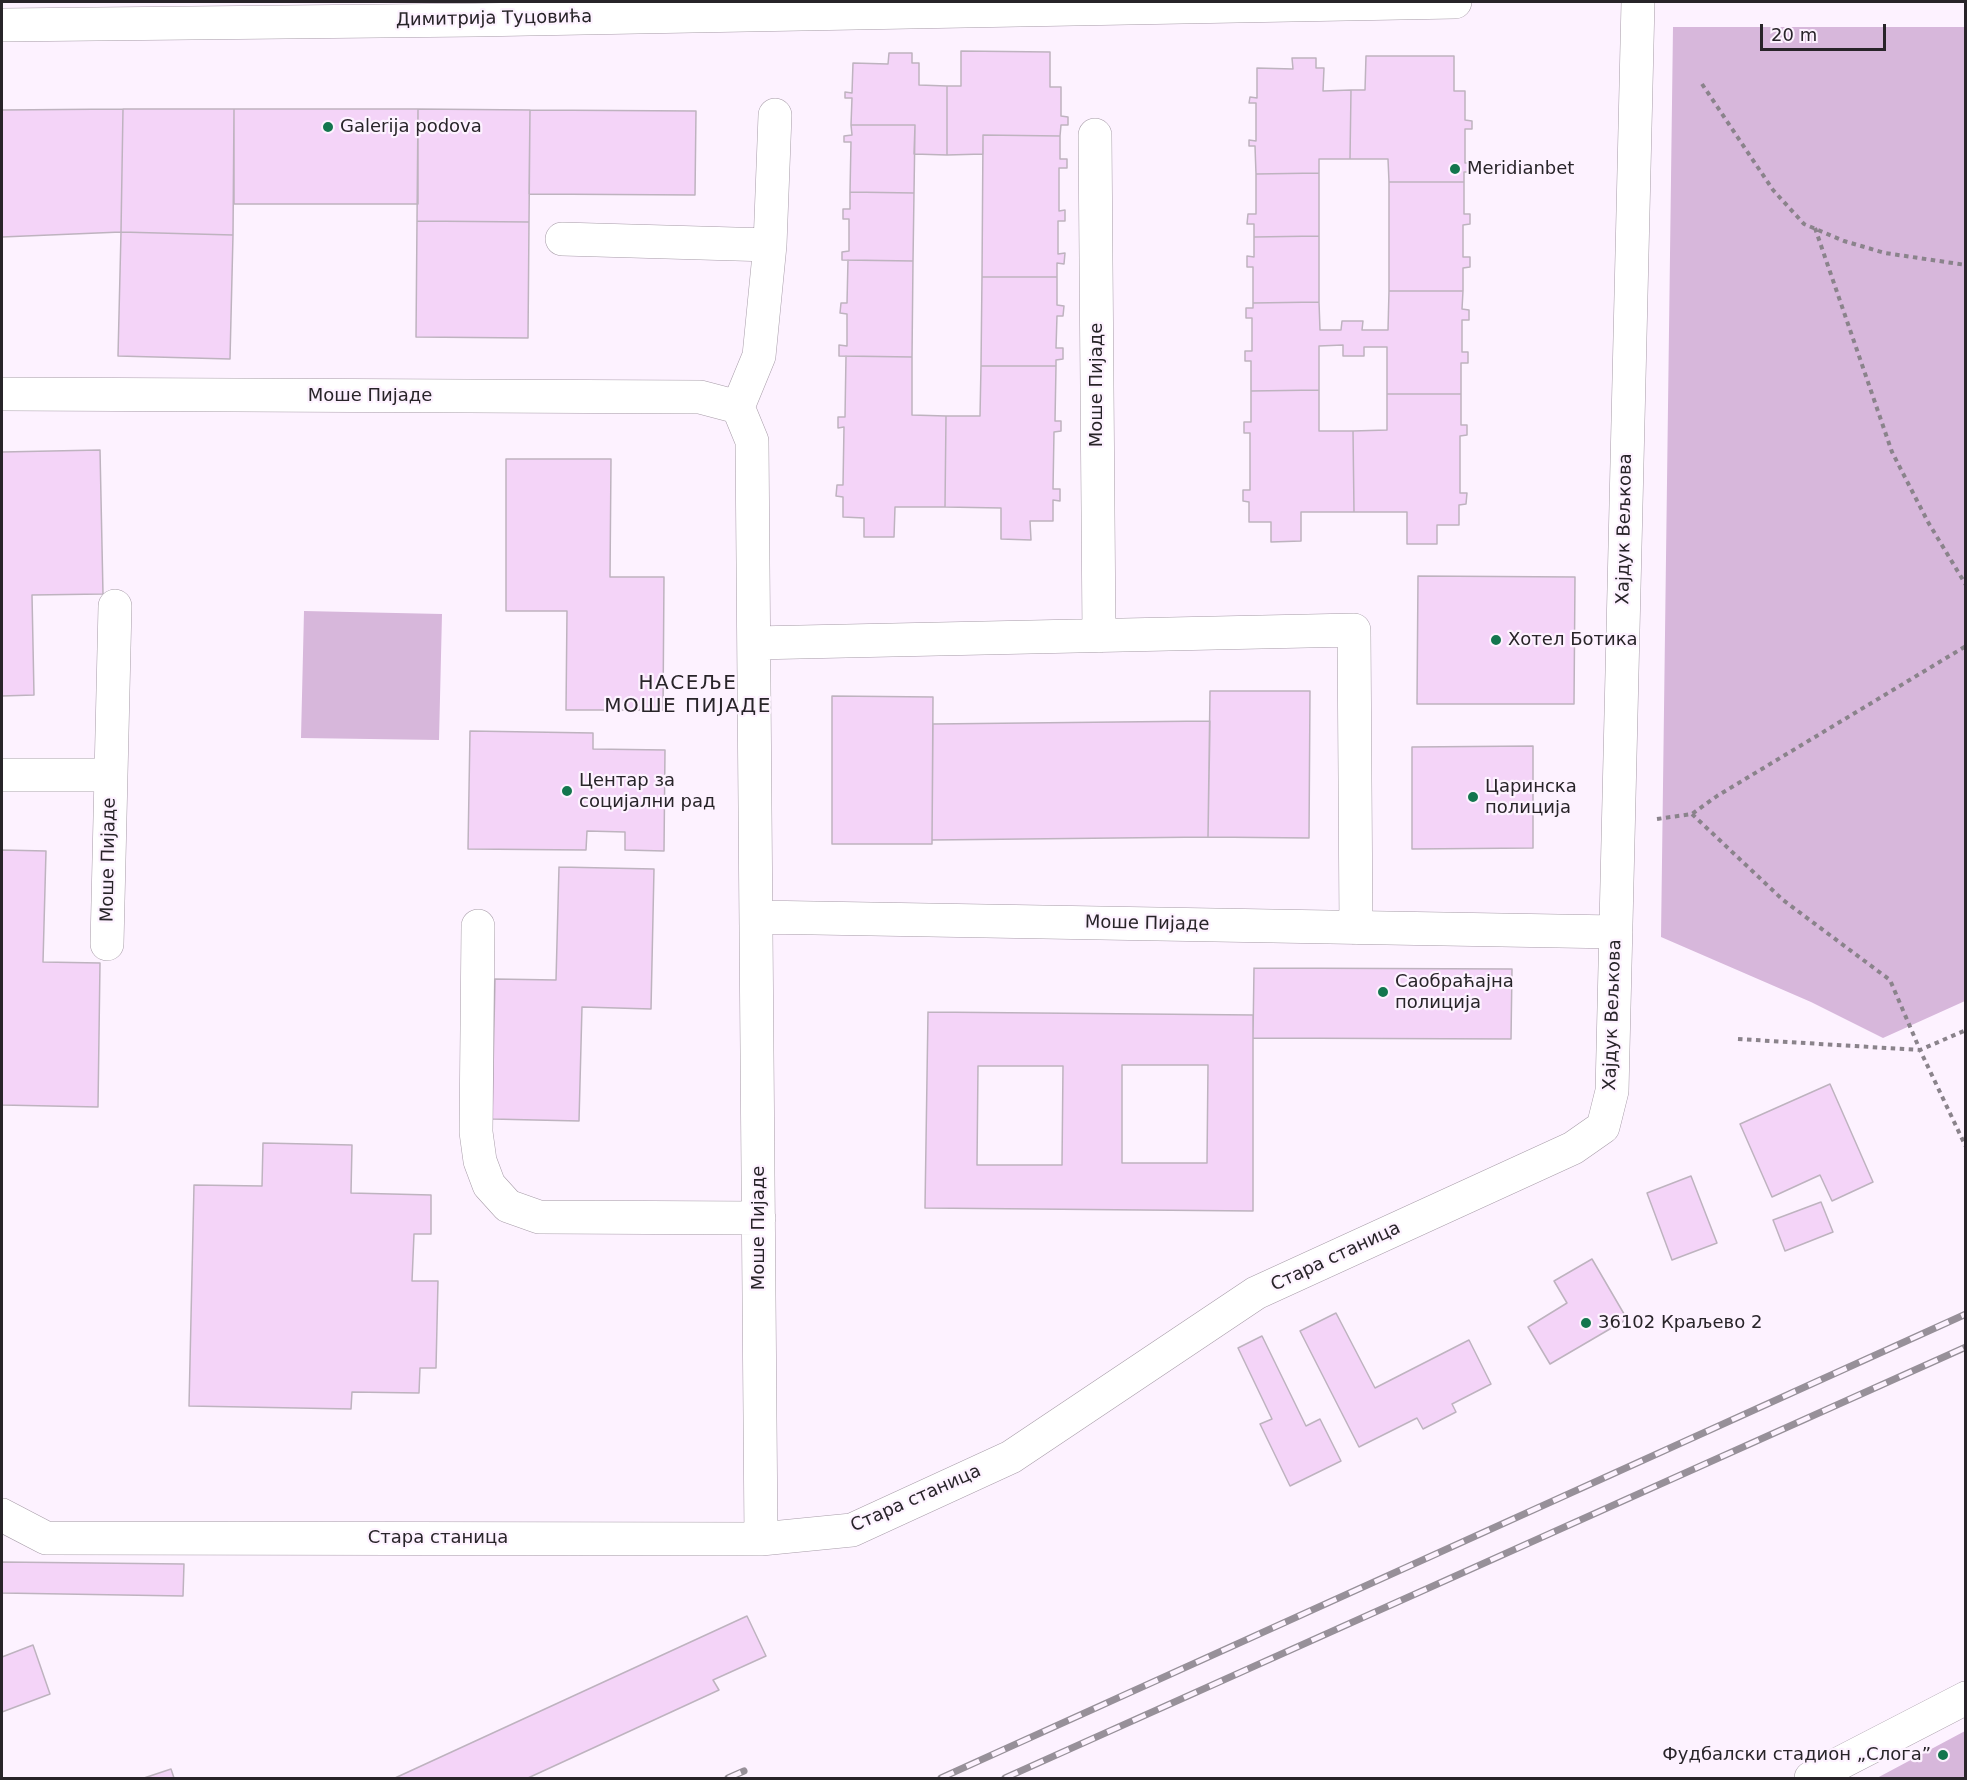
<!DOCTYPE html>
<meta charset="utf-8">
<style>
body{margin:0}
#map{position:relative;width:1967px;height:1780px;overflow:hidden;background:#fdf2ff;font-family:"DejaVu Sans",sans-serif}
canvas{display:block}
.frame{position:absolute;inset:0;border:3px solid #282429;pointer-events:none}
.scale{position:absolute;left:1760px;top:24px;width:126px;height:27px;box-sizing:border-box;border:3px solid #282429;border-top:0;padding-left:8px;font-size:18px;line-height:21px;white-space:nowrap;color:#282429;-webkit-text-stroke:4px #fdf2ff;paint-order:stroke}
</style>
<div id="map">
<canvas width="1967" height="1780"></canvas>
<div class="frame"></div>
<div class="scale">20 m</div>
</div>
<script>
const ctx = document.querySelector('canvas').getContext('2d');
ctx.lineJoin = 'round';
function fill(path, color) {
  ctx.fillStyle = color;
  ctx.fill(path, 'evenodd');
}
function poly(rows) {
  const path = new Path2D();
  for (const r of rows) {
    path.moveTo(r[0], r[1]);
    for (let i = 2; i < r.length; i += 2) path.lineTo(r[i], r[i + 1]);
  }
  return path;
}
function trace(path, color, width, dash) {
  ctx.strokeStyle = color;
  ctx.lineWidth = width;
  ctx.lineCap = dash ? 'butt' : 'round';
  ctx.setLineDash(dash || []);
  ctx.stroke(path);
}
function label(font, color, halo, rows, align = 'center') {
  ctx.font = font + ' "DejaVu Sans",sans-serif';
  ctx.lineWidth = 4.5;
  ctx.setLineDash([]);
  ctx.textBaseline = 'middle';
  ctx.strokeStyle = halo;
  ctx.fillStyle = color;
  for (const [text, x, y, turn = 0] of rows) {
    ctx.save();
    ctx.translate(x, y);
    ctx.rotate((+turn || 0) * Math.PI / 180);
    ctx.textAlign = isNaN(turn) ? turn : align;
    if (halo) ctx.strokeText(text, 0, 0);
    ctx.fillText(text, 0, 0);
    ctx.restore();
  }
}
fill(poly([
 [1673,27,1965,27,1965,1001,1883,1038,1811,1002,1661,937],
 [304,611,442,614,439,740,301,738],
 [1965,1731,1965,1778,1877,1778]
]), '#d7b7db');
const building = poly([
 [961,51,1050,52,1050,87,1061,87,1061,116,1068,117,1068,125,1061,125,1060,136,983,135,983,154,947,155,947,86,961,86,961,51],
 [889,53,912,53,912,63,919,63,919,85,947,86,947,155,914,154,915,125,851,125,852,98,845,98,845,92,852,93,853,63,888,64,889,53],
 [1366,56,1454,56,1454,91,1465,91,1465,120,1472,121,1472,129,1465,129,1465,163,1471,163,1472,172,1464,172,1464,182,1389,182,1388,159,1350,159,1351,90,1365,90,1366,56],
 [1292,58,1316,58,1316,68,1324,68,1323,91,1351,90,1350,159,1319,159,1319,173,1256,174,1255,146,1249,146,1249,140,1256,141,1256,103,1249,103,1250,97,1257,98,1257,68,1293,69,1292,58],
 [123,109,234,109,233,235,121,232,123,109],
 [123,109,121,232,2,237,2,110,123,109],
 [234,109,418,109,418,204,234,204,234,109],
 [418,109,530,110,529,222,417,221,418,109],
 [530,110,696,111,695,195,529,194,530,110],
 [851,125,915,125,914,193,850,192,851,142,844,142,844,136,852,135,851,125],
 [983,135,1060,136,1060,159,1067,159,1067,168,1059,168,1059,211,1065,210,1065,221,1058,221,1058,254,1065,253,1064,264,1057,263,1057,277,982,277,983,135],
 [1319,173,1319,236,1254,237,1254,224,1247,224,1248,214,1256,214,1256,174,1319,173],
 [1389,182,1464,182,1464,214,1470,214,1470,224,1463,225,1463,257,1470,257,1470,267,1463,268,1463,291,1389,291,1389,182],
 [850,192,914,193,913,261,842,260,842,252,849,251,849,219,843,219,843,209,850,209,850,192],
 [417,221,529,222,528,338,416,337,417,221],
 [121,232,233,235,230,359,118,356,121,232],
 [1319,236,1319,302,1253,303,1253,267,1247,267,1247,256,1254,257,1254,237,1319,236],
 [848,260,913,261,912,357,839,356,839,345,847,346,847,314,840,313,841,303,847,303,848,260],
 [982,277,1057,277,1057,305,1064,306,1063,316,1057,316,1056,348,1063,348,1063,359,1056,360,1056,366,981,366,982,277],
 [1389,291,1463,291,1462,309,1469,310,1469,320,1462,320,1462,352,1468,352,1468,363,1461,363,1461,394,1387,394,1387,347,1364,347,1364,356,1343,356,1343,345,1319,346,1319,390,1251,391,1251,361,1245,361,1245,351,1252,351,1252,318,1246,318,1246,308,1253,308,1253,303,1319,302,1320,330,1341,330,1342,321,1363,321,1362,330,1388,330,1389,291],
 [846,356,912,357,912,415,946,416,945,507,895,507,894,537,864,537,864,518,843,517,843,497,836,496,837,485,843,485,844,427,838,428,838,417,845,417,846,356],
 [981,366,1056,366,1055,421,1061,421,1061,431,1054,432,1053,489,1060,489,1060,501,1053,500,1053,521,1030,521,1031,540,1001,539,1001,508,945,507,946,416,980,416,981,366],
 [1319,390,1319,431,1353,431,1354,512,1301,512,1301,541,1271,542,1271,522,1249,522,1249,502,1243,501,1243,490,1250,490,1250,433,1244,433,1244,422,1251,422,1251,391,1319,390],
 [1387,394,1461,394,1461,425,1467,425,1467,435,1460,436,1460,493,1467,493,1466,504,1459,505,1459,525,1437,525,1437,544,1407,544,1407,512,1354,512,1353,431,1387,430,1387,394],
 [100,450,103,594,32,595,34,695,2,696,2,452,100,450],
 [506,459,611,459,610,577,664,577,663,710,566,710,567,611,506,611,506,459],
 [1418,576,1575,577,1574,704,1417,704,1418,576],
 [1210,691,1310,691,1309,838,1208,837,1210,691],
 [832,696,933,697,932,844,832,844,832,696],
 [1210,721,1208,837,932,840,933,724,1210,721],
 [470,731,593,733,593,749,665,750,664,851,625,850,625,832,587,831,586,850,468,849,470,731],
 [1533,746,1533,848,1412,849,1412,747,1533,746],
 [2,850,46,851,43,962,100,963,98,1107,2,1105,2,850],
 [559,867,654,869,651,1009,582,1007,579,1121,492,1119,495,979,556,980,559,867],
 [1254,968,1512,969,1511,1039,1253,1038,1254,968],
 [928,1012,1253,1015,1253,1211,925,1208,928,1012],
 [1122,1065,1208,1065,1207,1163,1122,1163,1122,1065],
 [978,1066,1063,1066,1062,1165,977,1165,978,1066],
 [1830,1084,1873,1182,1832,1201,1820,1175,1772,1197,1740,1124,1830,1084],
 [263,1143,352,1145,351,1193,431,1195,431,1234,414,1234,412,1281,438,1281,436,1368,420,1368,419,1393,352,1392,351,1409,189,1406,194,1185,262,1186,263,1143],
 [1691,1176,1717,1243,1672,1260,1647,1193,1691,1176],
 [1821,1202,1833,1232,1785,1251,1773,1220,1821,1202],
 [1592,1259,1627,1319,1550,1364,1528,1327,1567,1303,1554,1281,1592,1259],
 [1336,1313,1375,1388,1469,1340,1491,1384,1452,1404,1456,1412,1423,1429,1417,1418,1359,1447,1300,1331,1336,1313],
 [1262,1336,1306,1426,1320,1419,1341,1461,1290,1486,1260,1424,1272,1419,1238,1348,1262,1336],
 [2,1562,184,1564,183,1596,2,1593,2,1562],
 [747,1616,766,1656,713,1680,719,1690,528,1778,395,1778,747,1616],
 [33,1645,50,1694,2,1712,2,1657,33,1645],
 [171,1769,174,1778,144,1778,171,1769]
]);
fill(building, '#f4d4f8');
trace(building, '#beb3bf', 1.5);
const minor = poly([
 [1095,135,1099,636],
 [562,239,770,245],
 [2,394,700,397,738,407,752,441,761,1539],
 [738,407,759,356,770,245,775,115],
 [754,643,1354,630,1356,928],
 [2,775,111,775],
 [757,917,1616,932],
 [478,926,476,1132,480,1161,489,1185,508,1206,539,1217,759,1218],
 [107,944,115,606],
 [2,1515,46,1538,761,1539,852,1530,1011,1457,1256,1293,1573,1148,1603,1127,1612,1091,1638,2],
 [1811,1778,1966,1698]
]);
const major = poly([
 [2,25,475,20,1455,2]
]);
trace(minor, '#a79ca8', 34);
trace(major, '#a79ca8', 34);
trace(poly([
 [1702,84,1773,190,1804,224,1844,241,1885,253,1966,265],
 [1815,228,1892,452,1928,522,1966,585],
 [1692,814,1783,900,1890,980,1920,1050,1966,1030],
 [1657,819,1692,814,1717,796,1966,646],
 [1738,1039,1920,1050,1966,1147]
]), '#8a838b', 4, [4.5, 4.5]);
trace(minor, '#fff', 33);
trace(major, '#fff', 33);
const rail = poly([
 [728,1778,744,1771],
 [941,1778,1966,1314],
 [1005,1778,1966,1347]
]);
trace(rail, '#979099', 7);
trace(rail, '#fdf2ff', 4.5, [14]);
for (const [x, y, r, color] of [
 [328,127,6,"#13764e"],
 [1455,169,6,"#13764e"],
 [1496,640,6,"#13764e"],
 [567,791,6,"#13764e"],
 [1473,797,6,"#13764e"],
 [1383,992,6,"#13764e"],
 [1586,1323,6,"#13764e"],
 [1943,1755,6,"#13764e"]
]) {
  const dot = new Path2D();
  dot.arc(x, y, r, 0, 2 * Math.PI);
  ctx.fillStyle = color;
  ctx.fill(dot);
  trace(dot, '#fdf2ff', 2);
}
label('18px', '#282429', '#fdf2ff', [
 ["Димитрија Туцовића",494,19,-1],
 ["Моше Пијаде",1097,385,-90],
 ["Моше Пијаде",370,396],
 ["Хајдук Вељкова",1625,529,-89],
 ["Моше Пијаде",109,860,-89],
 ["Моше Пијаде",1147,924,1],
 ["Хајдук Вељкова",1613,1015,-88],
 ["Моше Пијаде",759,1228,-90],
 ["Стара станица",1336,1257,-25],
 ["Стара станица",916,1499,-24],
 ["Стара станица",438,1538]
]);
label('18px', '#282429', '#fdf2ff', [
 ["Galerija podova",340,127],
 ["Meridianbet",1467,169],
 ["Хотел Ботика",1508,640],
 ["Центар за",579,781],
 ["социјални рад",579,802],
 ["Царинска",1485,787],
 ["полиција",1485,808],
 ["Саобраћајна",1395,982],
 ["полиција",1395,1003],
 ["36102 Краљево 2",1598,1323],
 ["Фудбалски стадион „Слога”",1931,1755,"right"]
], 'left');
ctx.letterSpacing = '1.5px';
label('20px', '#282429', '#fdf2ff', [
 ["НАСЕЉЕ",688,684],
 ["МОШЕ ПИЈАДЕ",688,707]
]);
ctx.letterSpacing = '0px';
</script>
